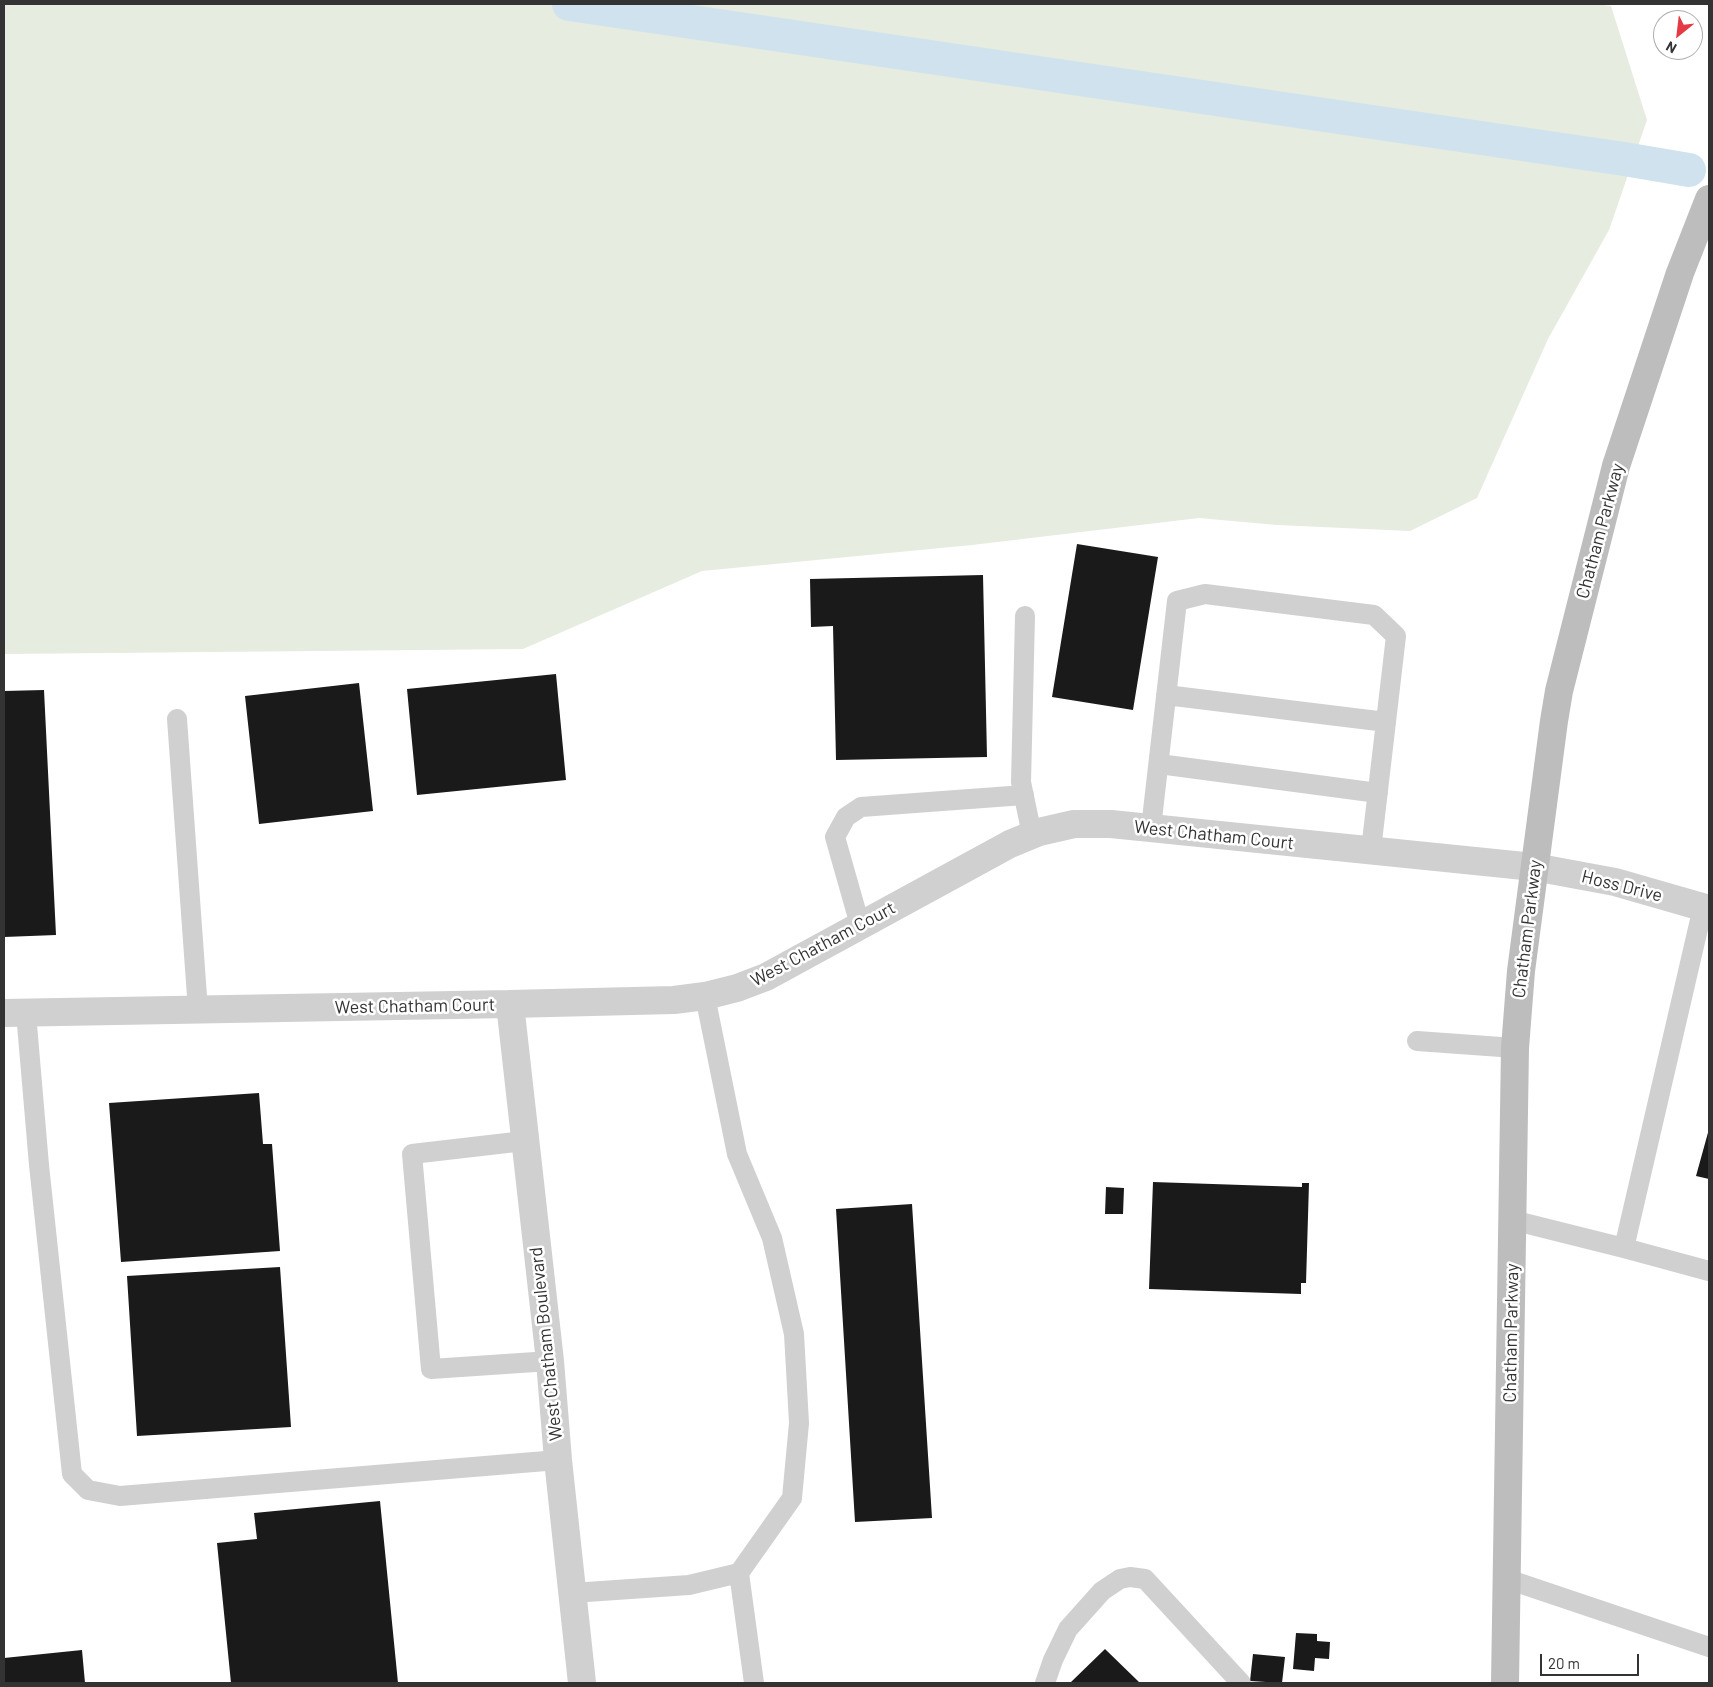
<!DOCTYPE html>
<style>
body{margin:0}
#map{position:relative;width:1713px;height:1687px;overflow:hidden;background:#fff;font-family:Barlow,sans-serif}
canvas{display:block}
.frame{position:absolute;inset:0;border:5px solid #333;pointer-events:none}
.north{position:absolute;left:1653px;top:10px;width:50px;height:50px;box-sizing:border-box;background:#fff;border:1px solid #adadad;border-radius:50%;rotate:209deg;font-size:14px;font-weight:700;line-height:20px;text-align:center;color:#333}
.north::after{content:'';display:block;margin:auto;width:18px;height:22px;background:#e63946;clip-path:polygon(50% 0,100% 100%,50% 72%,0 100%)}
.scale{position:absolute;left:1540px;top:1654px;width:99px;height:22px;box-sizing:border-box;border:2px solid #333;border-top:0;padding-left:6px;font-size:15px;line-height:18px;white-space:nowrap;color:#333;-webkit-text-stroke:4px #fff;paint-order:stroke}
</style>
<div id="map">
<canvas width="1713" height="1687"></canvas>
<div class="frame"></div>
<div class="north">N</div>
<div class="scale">20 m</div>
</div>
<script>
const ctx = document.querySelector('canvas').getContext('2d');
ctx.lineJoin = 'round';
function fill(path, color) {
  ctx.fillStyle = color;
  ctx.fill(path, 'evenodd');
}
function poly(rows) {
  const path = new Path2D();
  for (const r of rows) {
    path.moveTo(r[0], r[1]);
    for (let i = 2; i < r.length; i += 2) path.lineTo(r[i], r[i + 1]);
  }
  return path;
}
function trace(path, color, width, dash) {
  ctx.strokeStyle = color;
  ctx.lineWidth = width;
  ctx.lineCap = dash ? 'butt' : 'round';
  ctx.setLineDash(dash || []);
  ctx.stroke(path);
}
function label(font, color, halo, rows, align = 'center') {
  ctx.font = font + ' Barlow,sans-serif';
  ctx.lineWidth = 5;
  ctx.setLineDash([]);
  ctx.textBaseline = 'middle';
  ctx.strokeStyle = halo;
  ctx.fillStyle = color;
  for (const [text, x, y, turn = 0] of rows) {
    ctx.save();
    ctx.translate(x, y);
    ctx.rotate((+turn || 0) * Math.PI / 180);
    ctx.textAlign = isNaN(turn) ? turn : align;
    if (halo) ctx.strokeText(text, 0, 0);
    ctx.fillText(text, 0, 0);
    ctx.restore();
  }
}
fill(poly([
 [4,4,1595,4,1611,6,1647,120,1609,230,1548,339,1477,498,1410,531,1277,525,1199,518,972,545,702,571,523,649,4,654]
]), '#e6ecdf');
trace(poly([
 [569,4,1624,159,1689,170]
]), '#cfe2ee', 34);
fill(poly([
 [1077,544,1158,557,1133,710,1052,697],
 [983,575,987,757,836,760,833,626,811,627,810,579],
 [556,674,566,780,417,795,407,689],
 [359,683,373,811,259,824,245,696],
 [44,690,56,935,4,937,4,691],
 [259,1093,263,1144,272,1144,280,1251,121,1262,109,1103],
 [1709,1129,1709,1179,1696,1176],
 [1153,1182,1302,1187,1302,1183,1309,1183,1306,1283,1301,1283,1301,1294,1149,1289],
 [1106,1187,1124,1188,1123,1214,1105,1214],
 [912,1204,932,1518,855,1522,836,1209],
 [280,1267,291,1427,137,1436,127,1276],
 [380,1501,398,1683,231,1683,217,1543,257,1539,254,1513],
 [1296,1633,1317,1634,1317,1641,1330,1642,1329,1659,1315,1658,1314,1671,1293,1669],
 [1105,1649,1140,1683,1070,1683],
 [82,1650,85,1683,4,1683,4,1658],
 [1253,1654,1285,1657,1282,1683,1250,1681]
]), '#1a1a1a');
trace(poly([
 [1025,616,1021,782,1032,835],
 [1166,695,1386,722],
 [177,719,198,1010],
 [1159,764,1378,793],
 [1151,828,1177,601,1205,594,1374,615,1396,636,1371,850],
 [860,925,835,837,846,817,861,807,1024,795],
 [705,996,737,1154,772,1238,794,1334,799,1423,792,1498,739,1573],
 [26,1013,39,1165,72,1474,88,1490,120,1496,558,1460],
 [1417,1041,1515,1048],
 [524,1141,412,1154,431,1369,550,1361],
 [1512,1220,1624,1248,1709,1271],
 [1624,1248,1703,907],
 [1507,1579,1709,1647],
 [572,1593,689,1585,739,1573,754,1683],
 [1045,1683,1053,1660,1068,1629,1102,1591,1120,1579,1130,1577,1145,1579,1241,1683]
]), '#d0d0d0', 20);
trace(poly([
 [510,1004,550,1361,558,1460,582,1683],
 [4,1013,510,1004,674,1000,705,996,737,988,766,977,1010,844,1039,832,1074,824,1111,824,1534,867,1615,882,1709,909]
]), '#d0d0d0', 28);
trace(poly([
 [1505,1683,1515,1048,1521,971,1554,721,1559,691,1616,466,1680,273,1709,199]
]), '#bdbdbd', 28);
label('18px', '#333', '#fff', [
 ["Chatham Parkway",1600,531,-75],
 ["West Chatham Court",1214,835,6],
 ["Hoss Drive",1622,886,14],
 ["Chatham Parkway",1527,929,-83],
 ["West Chatham Court",823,944,-28],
 ["West Chatham Court",415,1006,-1],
 ["Chatham Parkway",1511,1333,-89],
 ["West Chatham Boulevard",546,1344,-96]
]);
</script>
